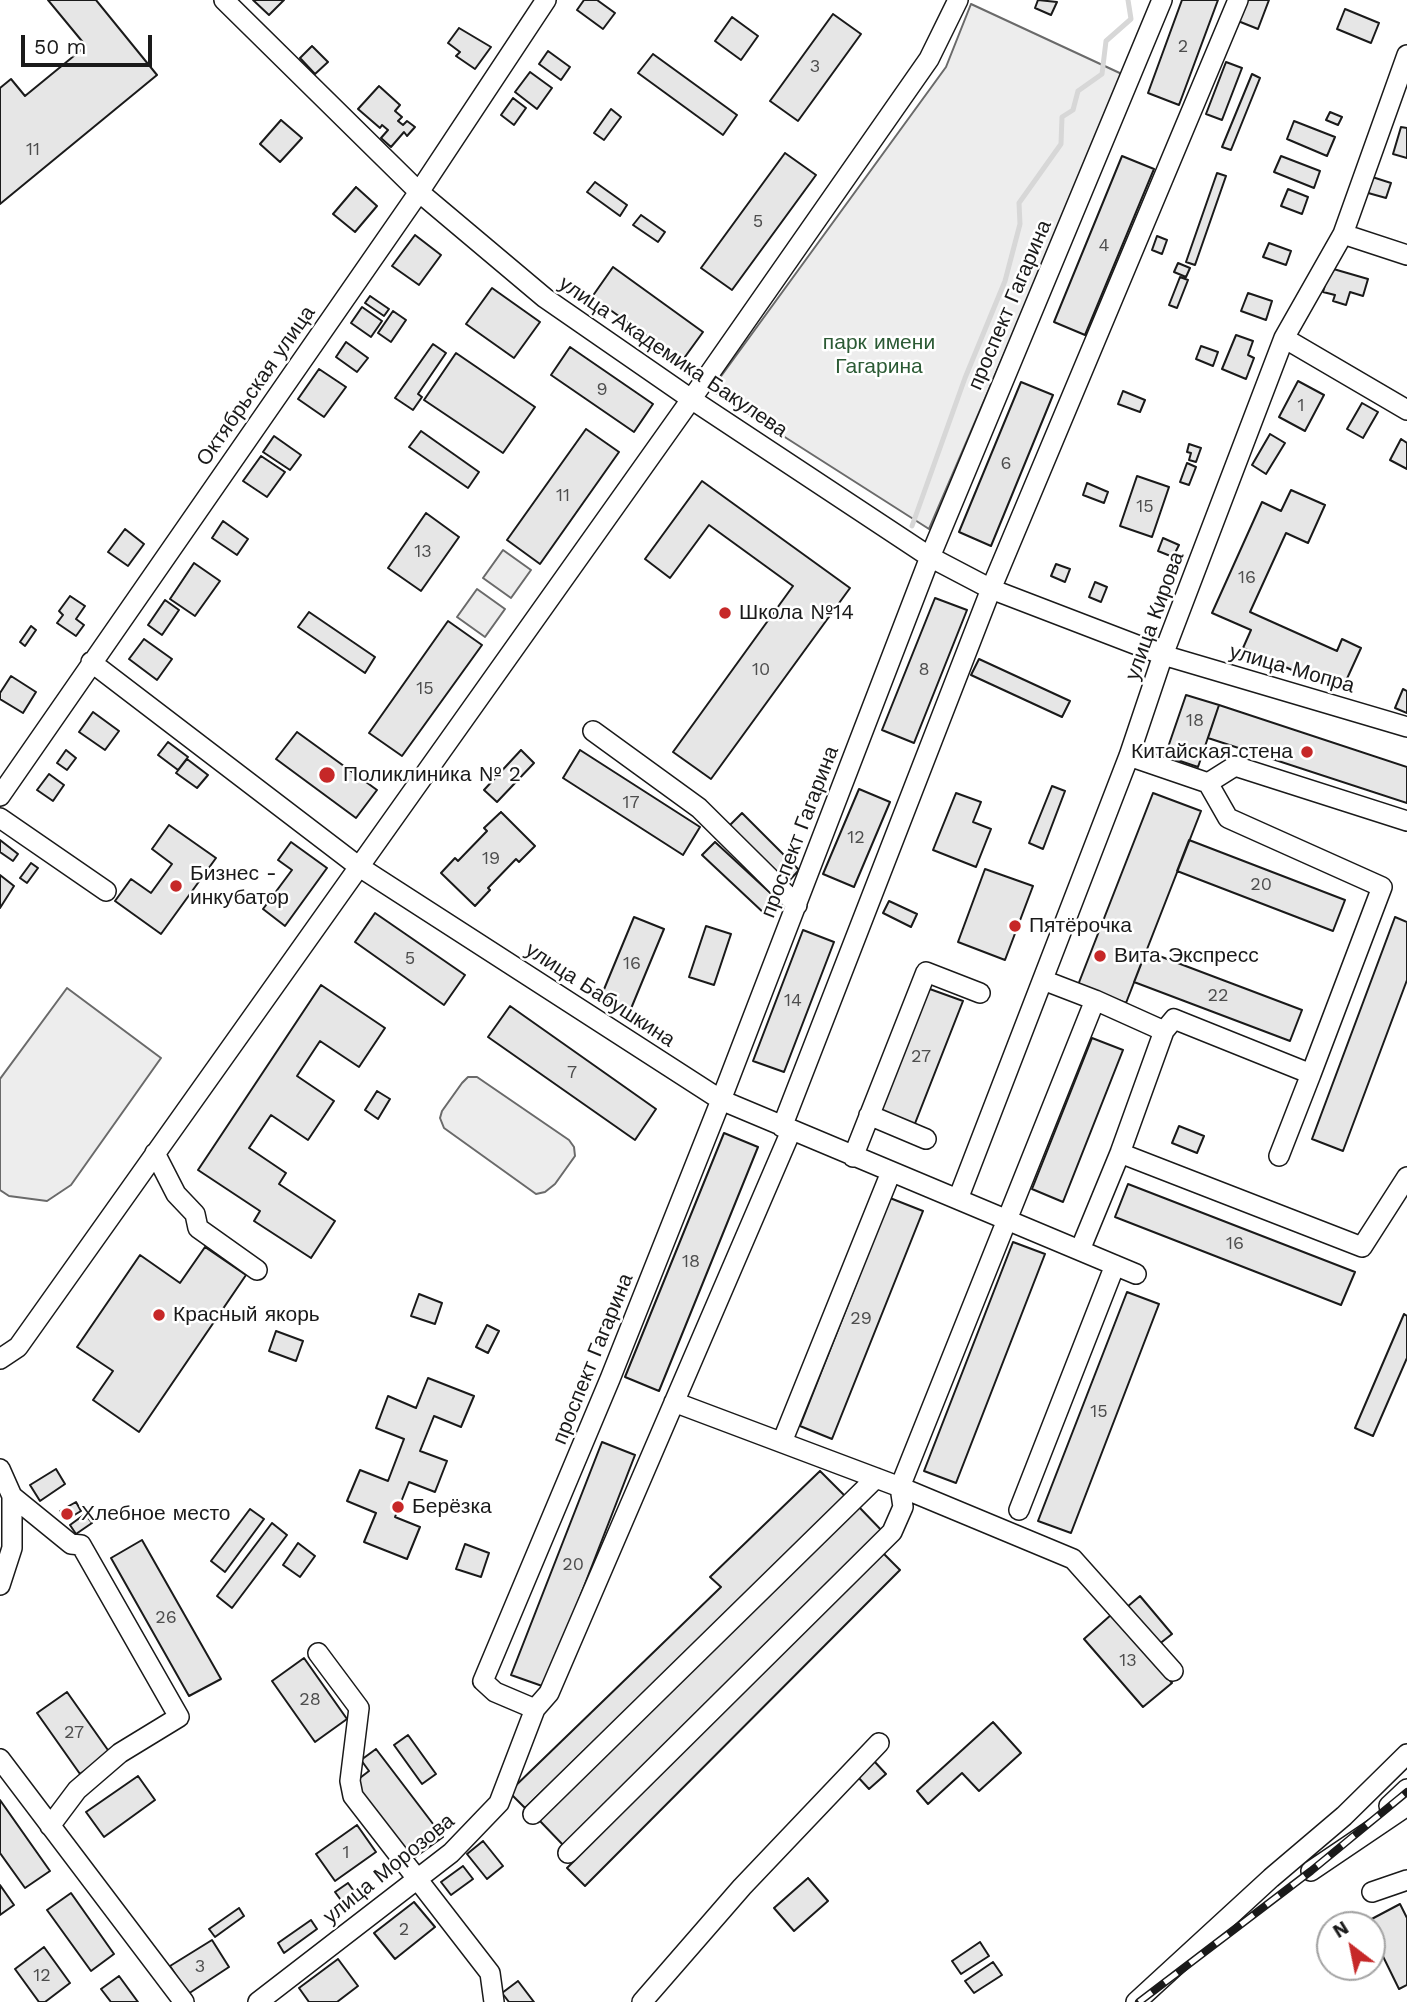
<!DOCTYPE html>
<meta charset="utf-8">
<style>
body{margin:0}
#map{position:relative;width:1407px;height:2002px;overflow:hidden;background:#fff;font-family:"Work Sans",sans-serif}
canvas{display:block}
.north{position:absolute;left:1316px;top:1911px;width:70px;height:70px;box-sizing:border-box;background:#fff;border:2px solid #a3a3a3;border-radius:50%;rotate:328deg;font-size:19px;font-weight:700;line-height:28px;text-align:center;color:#1a1a1a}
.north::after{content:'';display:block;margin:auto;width:24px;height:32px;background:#c62828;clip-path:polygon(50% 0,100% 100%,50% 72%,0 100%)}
.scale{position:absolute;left:21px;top:35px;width:131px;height:32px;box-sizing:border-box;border:4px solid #1a1a1a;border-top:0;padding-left:9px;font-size:21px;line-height:24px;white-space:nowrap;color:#1a1a1a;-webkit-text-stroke:5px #fff;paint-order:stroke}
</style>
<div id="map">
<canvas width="1407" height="2002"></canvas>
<div class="north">N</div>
<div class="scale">50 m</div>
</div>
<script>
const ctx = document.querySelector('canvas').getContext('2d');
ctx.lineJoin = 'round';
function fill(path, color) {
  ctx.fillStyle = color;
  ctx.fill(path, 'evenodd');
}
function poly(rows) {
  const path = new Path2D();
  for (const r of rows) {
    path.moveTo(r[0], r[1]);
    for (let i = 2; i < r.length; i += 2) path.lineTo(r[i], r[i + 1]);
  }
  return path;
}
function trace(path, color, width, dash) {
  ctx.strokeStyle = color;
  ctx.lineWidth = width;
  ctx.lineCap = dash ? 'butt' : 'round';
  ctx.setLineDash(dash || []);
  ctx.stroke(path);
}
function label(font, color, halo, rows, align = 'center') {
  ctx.font = font + ' "Work Sans",sans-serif';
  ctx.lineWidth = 5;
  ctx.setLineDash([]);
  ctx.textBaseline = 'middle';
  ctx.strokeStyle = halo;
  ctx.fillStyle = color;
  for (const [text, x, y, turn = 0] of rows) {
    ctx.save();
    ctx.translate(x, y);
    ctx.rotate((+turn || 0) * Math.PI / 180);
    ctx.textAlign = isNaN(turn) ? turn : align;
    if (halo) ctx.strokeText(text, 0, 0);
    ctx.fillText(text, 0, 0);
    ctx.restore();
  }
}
const green = poly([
 [971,4,1124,75,929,529,711,390,946,67,971,4],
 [503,550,531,570,511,598,483,578,503,550],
 [477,589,505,609,485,637,457,617,477,589],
 [67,988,161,1058,71,1185,47,1201,9,1196,0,1190,0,1079,67,988],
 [468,1077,477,1077,569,1140,574,1147,575,1156,555,1184,545,1192,536,1194,444,1128,440,1118,442,1111,462,1083,468,1077]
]);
fill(green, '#ededed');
trace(green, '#6a6a6a', 2);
trace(poly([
 [912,526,965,378,1005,281,1020,224,1019,203,1061,144,1062,117,1073,110,1078,91,1102,74,1106,41,1131,19,1128,0]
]), '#d7d7d7', 5);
const building = poly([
 [48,0,96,0,157,75,0,204,0,88,11,79,25,96,86,46,48,0],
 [253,0,284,0,269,15,253,0],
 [584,0,597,0,615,13,603,29,577,10,584,0],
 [1038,0,1057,2,1051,15,1035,8,1038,0],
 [1182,0,1218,0,1179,105,1148,93,1182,0],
 [1246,0,1269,0,1258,29,1238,21,1246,0],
 [1345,9,1379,23,1371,43,1337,29,1345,9],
 [833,14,861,34,798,121,770,101,833,14],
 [732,17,758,36,741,60,715,41,732,17],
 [459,28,491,47,475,69,456,56,460,52,448,43,459,28],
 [312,46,328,62,315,74,300,58,312,46],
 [548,51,570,67,561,80,539,64,548,51],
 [653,54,737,115,723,135,638,73,653,54],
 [1226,62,1242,68,1222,120,1206,114,1226,62],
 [530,72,552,88,537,109,515,92,530,72],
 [1252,74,1260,78,1231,150,1222,147,1252,74],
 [379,86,400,105,395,111,402,117,398,121,403,125,407,121,415,127,407,136,404,132,391,147,381,138,388,130,382,125,380,128,358,109,379,86],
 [513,98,526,108,514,125,501,115,513,98],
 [611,109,621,117,604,140,594,133,611,109],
 [1330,112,1342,117,1338,125,1326,120,1330,112],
 [281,120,302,138,280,162,260,144,281,120],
 [1294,121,1335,137,1327,156,1287,139,1294,121],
 [1401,127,1407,128,1407,158,1393,154,1401,127],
 [785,153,816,175,732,290,701,268,785,153],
 [1122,156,1154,169,1085,335,1054,322,1122,156],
 [1281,156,1320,171,1314,188,1274,172,1281,156],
 [1217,173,1226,176,1195,265,1186,262,1217,173],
 [1366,175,1391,183,1386,198,1361,191,1366,175],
 [595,182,627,205,620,216,587,192,595,182],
 [356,187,377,206,355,232,333,214,356,187],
 [1288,189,1308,197,1302,214,1281,206,1288,189],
 [641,215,665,232,658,242,633,225,641,215],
 [415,235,441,255,419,285,392,266,415,235],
 [1157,236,1167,240,1162,254,1152,250,1157,236],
 [1269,243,1291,251,1286,265,1263,257,1269,243],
 [1178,263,1190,268,1186,277,1174,272,1178,263],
 [613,267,703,332,682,361,592,297,613,267],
 [1330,268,1368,279,1363,296,1350,292,1346,305,1333,301,1335,295,1323,292,1330,268],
 [1180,277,1188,280,1177,308,1169,305,1180,277],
 [492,288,540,322,514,358,466,324,492,288],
 [1248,293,1272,301,1266,320,1241,311,1248,293],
 [370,296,389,309,384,316,365,303,370,296],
 [362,307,382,321,371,337,351,323,362,307],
 [393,311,406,320,391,342,378,333,393,311],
 [1236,335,1253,341,1248,355,1254,358,1246,379,1222,369,1236,335],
 [346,342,368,358,357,372,336,357,346,342],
 [433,344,446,353,418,394,422,397,413,410,395,398,433,344],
 [1201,346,1218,352,1213,366,1196,359,1201,346],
 [570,347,653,404,634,432,551,375,570,347],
 [456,353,535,407,503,453,424,400,456,353],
 [319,369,346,387,324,417,298,399,319,369],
 [1298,381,1324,395,1305,431,1279,417,1298,381],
 [1021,382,1053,395,991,546,959,532,1021,382],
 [1123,391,1145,400,1140,412,1118,404,1123,391],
 [1362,403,1378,412,1363,438,1347,429,1362,403],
 [586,429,619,452,540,564,507,540,586,429],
 [421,431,479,472,468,488,409,447,421,431],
 [1270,434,1285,443,1266,474,1252,465,1270,434],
 [274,436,301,455,290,470,263,452,274,436],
 [1401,439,1407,443,1407,469,1390,460,1401,439],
 [1189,444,1201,448,1196,462,1189,460,1191,453,1187,452,1189,444],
 [261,456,285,472,267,497,243,481,261,456],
 [1187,463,1196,467,1189,485,1180,482,1187,463],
 [1137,476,1169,487,1152,537,1120,526,1137,476],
 [702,481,850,588,711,779,673,752,793,586,709,525,670,578,645,559,702,481],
 [1087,483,1108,492,1104,503,1083,495,1087,483],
 [1291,490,1325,505,1308,543,1286,533,1250,612,1337,651,1342,639,1361,648,1345,683,1327,675,1323,684,1243,648,1251,630,1212,613,1262,502,1281,511,1291,490],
 [426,513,459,537,421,591,388,568,426,513],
 [223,521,248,539,237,555,212,538,223,521],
 [125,529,144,544,128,566,108,552,125,529],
 [1163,538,1179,545,1173,557,1158,551,1163,538],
 [194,563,220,581,195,616,170,599,194,563],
 [1056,564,1070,569,1065,582,1051,576,1056,564],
 [1095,582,1107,587,1101,602,1089,597,1095,582],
 [70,596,85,606,76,619,84,625,76,636,57,623,63,615,59,611,70,596],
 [935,598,967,610,914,743,882,730,935,598],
 [165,600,179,610,162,635,148,625,165,600],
 [309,612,375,657,365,673,298,627,309,612],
 [448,621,482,645,402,756,369,733,448,621],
 [31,626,36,630,25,646,20,642,31,626],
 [144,639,172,659,157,680,129,659,144,639],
 [979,659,1070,701,1062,717,971,675,979,659],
 [11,676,36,692,23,713,0,699,0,693,11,676],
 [1403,689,1407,691,1407,713,1395,708,1403,689],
 [1186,695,1219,705,1198,767,1165,756,1186,695],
 [1219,705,1407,767,1407,803,1208,738,1219,705],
 [93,712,119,731,105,750,79,732,93,712],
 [297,732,377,790,356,818,276,759,297,732],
 [168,742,188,757,178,770,158,755,168,742],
 [66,750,76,758,67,770,57,763,66,750],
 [521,750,534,763,497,802,484,790,521,750],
 [580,750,700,827,683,855,563,778,580,750],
 [187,759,208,775,197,788,176,773,187,759],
 [49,774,64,785,53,801,37,790,49,774],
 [1052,786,1065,791,1043,849,1029,843,1052,786],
 [859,789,890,802,854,887,823,874,859,789],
 [956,793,981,802,973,822,991,829,976,867,933,850,956,793],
 [1153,793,1201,811,1126,1003,1078,985,1153,793],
 [501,812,535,846,519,862,516,859,488,888,490,890,475,906,441,873,455,858,458,861,487,831,484,828,501,812],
 [742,813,799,870,786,884,728,827,742,813],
 [169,825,216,858,161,934,115,901,131,879,151,893,172,864,152,849,169,825],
 [0,840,18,854,13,861,0,852,0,840],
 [1189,840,1345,900,1333,931,1177,871,1189,840],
 [291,842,327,868,285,926,263,909,292,870,278,860,291,842],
 [715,842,779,901,766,915,702,855,715,842],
 [31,863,38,868,27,883,20,878,31,863],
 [985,869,1033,886,1005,960,958,942,985,869],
 [0,875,14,886,0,908,0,875],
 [889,901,917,914,911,927,883,913,889,901],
 [375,913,465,975,444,1005,355,942,375,913],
 [634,917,664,929,630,1011,600,999,634,917],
 [1395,917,1407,922,1407,980,1343,1151,1312,1139,1395,917],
 [706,926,731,934,714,985,689,977,706,926],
 [803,930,834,942,784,1072,753,1061,803,930],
 [1146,951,1302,1010,1290,1041,1134,982,1146,951],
 [321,985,385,1028,359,1067,320,1041,297,1076,334,1101,308,1140,271,1115,249,1148,286,1173,279,1184,335,1221,311,1258,254,1221,260,1211,198,1170,321,985],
 [927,988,963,1001,914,1126,878,1112,927,988],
 [510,1006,656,1109,635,1140,488,1037,510,1006],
 [1092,1038,1123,1050,1063,1202,1032,1189,1092,1038],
 [377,1091,390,1099,378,1119,365,1110,377,1091],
 [1179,1126,1204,1136,1197,1153,1172,1143,1179,1126],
 [724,1133,758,1147,659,1391,625,1377,724,1133],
 [1128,1184,1355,1272,1341,1305,1115,1217,1128,1184],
 [890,1198,923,1211,832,1439,800,1426,890,1198],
 [1013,1242,1045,1254,956,1483,924,1471,1013,1242],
 [205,1247,246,1275,139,1432,93,1400,113,1371,77,1347,140,1255,180,1283,205,1247],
 [1127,1292,1159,1304,1071,1533,1038,1521,1127,1292],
 [419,1294,442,1303,435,1324,411,1316,419,1294],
 [1404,1314,1407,1316,1407,1358,1373,1436,1355,1428,1404,1314],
 [487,1325,499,1331,488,1353,476,1347,487,1325],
 [276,1331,303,1341,296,1361,269,1351,276,1331],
 [428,1378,474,1396,461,1427,434,1416,420,1451,447,1461,435,1492,409,1482,395,1517,420,1527,407,1559,364,1542,376,1513,347,1501,360,1470,388,1481,404,1439,376,1428,388,1396,416,1408,428,1378],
 [602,1442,635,1455,545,1687,511,1675,602,1442],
 [56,1469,65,1484,40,1501,30,1485,56,1469],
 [820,1471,846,1497,525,1808,509,1792,721,1587,710,1577,820,1471],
 [76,1502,81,1511,66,1520,60,1511,76,1502],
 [859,1507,884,1533,564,1846,539,1820,859,1507],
 [250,1509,264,1519,225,1572,211,1561,250,1509],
 [85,1514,92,1523,76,1534,70,1525,85,1514],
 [272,1523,287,1535,232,1608,217,1596,272,1523],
 [142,1540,221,1679,189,1696,111,1558,142,1540],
 [298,1543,315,1556,300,1577,283,1565,298,1543],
 [465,1544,489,1553,481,1577,456,1569,465,1544],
 [882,1552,900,1570,585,1886,567,1868,882,1552],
 [1140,1596,1172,1634,1158,1645,1127,1607,1140,1596],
 [1112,1614,1172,1683,1143,1707,1084,1639,1112,1614],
 [304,1658,347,1719,315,1742,272,1681,304,1658],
 [67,1692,110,1753,80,1774,37,1713,67,1692],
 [993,1722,1021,1753,979,1791,962,1773,928,1804,917,1791,993,1722],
 [408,1735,436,1774,422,1784,394,1745,408,1735],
 [376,1749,443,1837,410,1861,352,1784,369,1771,361,1760,376,1749],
 [874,1761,886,1774,869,1789,857,1776,874,1761],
 [138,1776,155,1800,104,1837,86,1812,138,1776],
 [0,1800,50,1871,25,1888,0,1853,0,1800],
 [357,1825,376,1852,335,1881,316,1854,357,1825],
 [483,1841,503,1866,487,1879,467,1854,483,1841],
 [463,1866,473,1879,451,1895,441,1882,463,1866],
 [808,1878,828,1901,794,1931,774,1908,808,1878],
 [348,1883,359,1898,346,1907,335,1892,348,1883],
 [0,1885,14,1905,0,1915,0,1885],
 [71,1893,114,1954,91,1971,47,1910,71,1893],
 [414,1902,435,1927,395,1959,374,1933,414,1902],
 [1400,1904,1407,1918,1407,1985,1399,1989,1372,1934,1372,1925,1368,1925,1366,1922,1400,1904],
 [239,1908,244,1916,215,1937,209,1929,239,1908],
 [311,1920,317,1929,284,1953,278,1943,311,1920],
 [212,1940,229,1967,188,1994,170,1966,212,1940],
 [980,1942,989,1956,961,1974,952,1961,980,1942],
 [44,1947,70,1983,45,2002,39,2002,15,1969,44,1947],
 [338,1959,358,1986,337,2002,309,2002,299,1988,338,1959],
 [993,1962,1002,1975,974,1993,965,1981,993,1962],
 [119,1976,138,2002,111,2002,101,1989,119,1976],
 [518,1981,534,2002,509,2002,502,1993,518,1981]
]);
fill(building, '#e6e6e6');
trace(building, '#1a1a1a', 2);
const minor = poly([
 [224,0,419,192,545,298,691,399,930,557,991,589,1163,655,1407,727],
 [1343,234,1407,255],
 [1284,338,1407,410],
 [91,662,358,866,721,1100,1136,1274],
 [593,731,699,808,797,905],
 [1129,756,1208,783,1228,818,1382,887,1311,1074,1174,1019,1164,1031],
 [1208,783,1235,766,1407,821],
 [0,796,419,192,546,0],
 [0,818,106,891],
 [1043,980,1095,1000,1164,1031,1120,1153,1080,1250],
 [869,1115,926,1139],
 [782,1127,991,589,1238,0],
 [791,1131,549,1693,535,1709,495,1692,483,1681,610,1379,721,1100,930,557,1162,0],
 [155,1153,176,1194,195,1214,198,1228,257,1270],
 [1120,1153,1362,1247,1407,1177],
 [1279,1156,1311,1074],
 [853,1157,926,972,980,993],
 [958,1199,1129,756,1163,655,1284,338,1343,234,1407,55],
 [0,1359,18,1347,707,377,929,59,958,0],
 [674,1402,900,1487,1073,1559,1173,1671],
 [782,1442,891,1172],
 [0,1469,12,1496,12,1548,0,1585],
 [12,1496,71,1544,81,1545,179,1717,120,1753,77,1790,50,1826],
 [1019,1510,1115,1265],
 [318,1653,359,1708,350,1781,353,1796,490,1973,494,2002],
 [0,1759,184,2002],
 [1389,1806,1407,1789],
 [533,1814,876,1478],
 [568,1853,892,1532,903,1507,900,1487,1095,1000],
 [1311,1871,1407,1806],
 [1372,1892,1407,1880],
 [258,2002,451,1853,499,1803,535,1709],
 [642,2002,742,1887,879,1743],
 [1136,2002,1271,1878,1344,1816,1407,1754]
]);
trace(minor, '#1a1a1a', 22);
trace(minor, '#fff', 19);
const rail = poly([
 [1139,2002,1311,1871,1407,1792]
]);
trace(rail, '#1a1a1a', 8);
trace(rail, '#fff', 5, [16]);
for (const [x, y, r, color] of [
 [725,613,7,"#c62828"],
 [1307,752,7,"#c62828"],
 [327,775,9,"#c62828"],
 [176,886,7,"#c62828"],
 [1015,926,7,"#c62828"],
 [1100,956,7,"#c62828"],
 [159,1315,7,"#c62828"],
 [398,1507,7,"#c62828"],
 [67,1514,7,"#c62828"]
]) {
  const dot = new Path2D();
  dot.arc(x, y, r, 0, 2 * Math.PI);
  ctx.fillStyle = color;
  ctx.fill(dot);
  trace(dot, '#fff', 2.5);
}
label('18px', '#4d4d4d', null, [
 ["2",1183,47],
 ["3",815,67],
 ["11",33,150],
 ["5",758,222],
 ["4",1104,246],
 ["9",602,390],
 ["1",1301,406],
 ["6",1006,464],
 ["11",563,496],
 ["15",1145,507],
 ["13",423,552],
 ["16",1247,578],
 ["10",761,670],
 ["8",924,670],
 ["15",425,689],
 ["18",1195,721],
 ["17",631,803],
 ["12",856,838],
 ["19",491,859],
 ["20",1261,885],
 ["5",410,959],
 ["16",632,964],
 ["22",1218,996],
 ["14",793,1001],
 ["27",921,1057],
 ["7",572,1073],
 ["16",1235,1244],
 ["18",691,1262],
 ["29",861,1319],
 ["15",1099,1412],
 ["20",573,1565],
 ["26",166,1618],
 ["13",1128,1661],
 ["28",310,1700],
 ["27",74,1733],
 ["1",346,1853],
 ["2",404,1930],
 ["3",200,1967],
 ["12",42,1976]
]);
label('21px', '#1a1a1a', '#fff', [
 ["проспект Гагарина",1010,305,-67],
 ["улица Академика Бакулева",673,357,34],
 ["Октябрьская улица",256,386,-55],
 ["улица Кирова",1155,616,-70],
 ["улица Мопра",1292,669,16],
 ["проспект Гагарина",800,832,-69],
 ["улица Бабушкина",600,995,33],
 ["проспект Гагарина",593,1359,-68],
 ["улица Морозова",389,1869,-39]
]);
label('21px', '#2b5a34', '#fff', [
 ["парк имени",879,343],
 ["Гагарина",879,367]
]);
label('21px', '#1a1a1a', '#fff', [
 ["Школа №14",739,613],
 ["Китайская стена",1293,752,"right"],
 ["Поликлиника № 2",343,775],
 ["Бизнес -",190,874],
 ["инкубатор",190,898],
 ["Пятёрочка",1029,926],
 ["Вита Экспресс",1114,956],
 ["Красный якорь",173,1315],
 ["Берёзка",412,1507],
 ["Хлебное место",81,1514]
], 'left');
</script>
